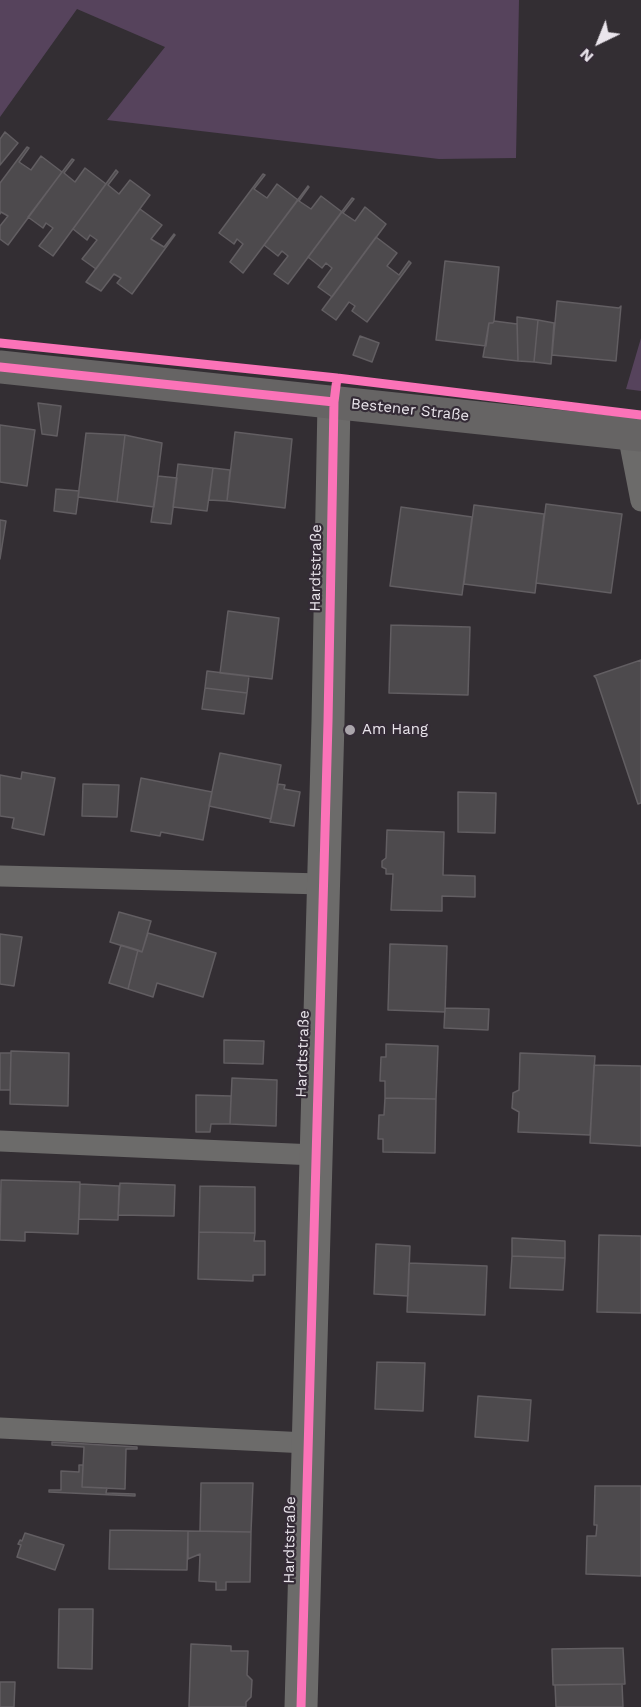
<!DOCTYPE html>
<meta charset="utf-8">
<style>
body{margin:0}
#map{position:relative;width:641px;height:1707px;overflow:hidden;background:#332e33;font-family:"Work Sans",sans-serif}
canvas{display:block}
.north{position:absolute;left:569px;top:12px;width:60px;height:60px;-webkit-text-stroke:4px #342b36;paint-order:stroke;rotate:223deg;font-size:16px;font-weight:700;line-height:24px;text-align:center;color:#eae5ec}
.north::after{content:'';display:block;margin:auto;width:21px;height:27px;background:#eae5ec;clip-path:polygon(50% 0,100% 100%,50% 72%,0 100%)}
</style>
<div id="map">
<canvas width="641" height="1707"></canvas>
<div class="north">N</div>
</div>
<script>
const ctx = document.querySelector('canvas').getContext('2d');
ctx.lineJoin = 'round';
function fill(path, color) {
  ctx.fillStyle = color;
  ctx.fill(path, 'evenodd');
}
function poly(rows) {
  const path = new Path2D();
  for (const r of rows) {
    path.moveTo(r[0], r[1]);
    for (let i = 2; i < r.length; i += 2) path.lineTo(r[i], r[i + 1]);
  }
  return path;
}
function trace(path, color, width, dash) {
  ctx.strokeStyle = color;
  ctx.lineWidth = width;
  ctx.lineCap = dash ? 'butt' : 'round';
  ctx.setLineDash(dash || []);
  ctx.stroke(path);
}
function label(font, color, halo, rows, align = 'center') {
  ctx.font = font + ' "Work Sans",sans-serif';
  ctx.lineWidth = 4.5;
  ctx.setLineDash([]);
  ctx.textBaseline = 'middle';
  ctx.strokeStyle = halo;
  ctx.fillStyle = color;
  for (const [text, x, y, turn = 0] of rows) {
    ctx.save();
    ctx.translate(x, y);
    ctx.rotate((+turn || 0) * Math.PI / 180);
    ctx.textAlign = isNaN(turn) ? turn : align;
    if (halo) ctx.strokeText(text, 0, 0);
    ctx.fillText(text, 0, 0);
    ctx.restore();
  }
}
fill(poly([
 [0,0,519,0,516,158,439,159,107,120,165,47,77,9,0,117],
 [641,338,641,391,626,389]
]), '#56435c');
const building = poly([
 [5,132,18,143,0,165,0,139,5,132],
 [27,147,29,148,19,162,31,170,41,156,62,172,8,245,0,239,0,226,8,216,1,212,0,214,0,183,27,147],
 [72,159,74,160,64,173,75,182,85,168,106,184,53,256,39,246,53,228,46,223,43,228,28,217,72,159],
 [116,170,118,172,108,185,119,194,130,180,150,195,96,269,82,259,97,240,90,235,87,240,73,229,116,170],
 [263,174,265,175,254,189,267,198,277,184,298,200,243,273,230,262,243,244,237,239,234,244,219,233,263,174],
 [308,186,309,187,299,201,311,209,321,196,342,212,288,284,274,274,288,256,282,251,278,256,264,245,308,186],
 [352,198,354,199,343,213,355,221,365,207,386,224,332,297,318,287,332,268,326,263,322,268,308,257,352,198],
 [140,209,162,225,151,239,164,247,174,234,175,235,132,294,117,283,121,278,114,274,101,291,86,282,140,209],
 [376,237,397,253,387,266,399,275,409,261,411,263,367,322,352,311,355,306,349,302,336,320,322,310,376,237],
 [445,261,499,267,494,321,493,323,489,323,486,346,436,340,445,261],
 [557,301,619,308,621,306,616,361,552,355,557,301],
 [517,317,538,320,534,362,518,361,517,317],
 [538,320,554,323,551,364,534,362,538,320],
 [494,321,517,324,518,361,483,357,489,323,493,323,494,321],
 [360,336,379,343,372,362,353,355,360,336],
 [38,403,61,406,57,436,42,434,38,403],
 [0,425,35,430,27,486,0,482,0,425],
 [235,432,292,439,285,508,227,501,235,432],
 [86,433,125,435,117,502,78,497,86,433],
 [125,435,162,443,154,507,117,502,125,435],
 [178,464,213,468,207,511,173,507,178,464],
 [213,468,230,470,227,501,209,500,213,468],
 [158,476,177,478,171,524,151,522,158,476],
 [56,489,79,491,76,514,54,511,56,489],
 [546,504,622,514,611,593,536,583,546,504],
 [474,505,544,514,535,593,464,584,474,505],
 [401,507,472,517,462,595,390,586,401,507],
 [0,520,6,521,0,559,0,520],
 [228,611,279,618,272,679,220,673,228,611],
 [391,625,470,627,468,695,389,693,391,625],
 [641,660,641,803,638,804,596,678,594,676,641,660],
 [207,671,249,676,247,693,205,688,207,671],
 [205,688,247,693,244,714,202,709,205,688],
 [220,753,281,765,271,819,209,806,220,753],
 [22,772,55,778,44,835,12,828,14,818,0,816,0,775,21,779,22,772],
 [141,778,212,792,203,840,161,832,160,836,131,831,141,778],
 [83,784,119,785,117,817,82,816,83,784],
 [278,784,285,785,284,789,300,792,294,826,270,822,278,784],
 [458,792,496,793,495,833,458,832,458,792],
 [387,830,444,832,443,875,475,876,475,897,442,896,442,911,391,910,393,874,386,874,386,869,382,867,382,861,386,858,387,830],
 [119,912,151,921,142,952,110,942,119,912],
 [148,933,216,953,203,997,157,983,153,997,128,989,138,950,142,952,148,933],
 [0,934,22,937,14,986,0,984,0,934],
 [390,944,447,946,445,1012,388,1010,390,944],
 [121,945,138,950,128,989,109,983,121,945],
 [445,1008,489,1009,488,1030,444,1028,445,1008],
 [224,1040,264,1041,263,1064,224,1063,224,1040],
 [386,1044,438,1046,436,1099,385,1098,385,1081,380,1081,381,1057,386,1057,386,1044],
 [11,1051,69,1053,68,1106,10,1104,11,1051],
 [0,1053,11,1053,10,1090,0,1090,0,1053],
 [520,1053,595,1056,590,1135,518,1132,519,1112,512,1108,513,1093,519,1090,520,1053],
 [594,1065,641,1066,641,1146,590,1143,594,1065],
 [232,1078,277,1080,276,1126,230,1124,232,1078],
 [196,1095,231,1096,230,1124,211,1124,210,1132,196,1132,196,1095],
 [385,1098,436,1099,435,1153,383,1152,383,1139,378,1139,379,1115,384,1115,385,1098],
 [1,1180,80,1182,78,1234,25,1232,25,1241,0,1240,1,1180],
 [120,1183,175,1185,174,1216,118,1215,120,1183],
 [80,1184,119,1186,118,1220,79,1219,80,1184],
 [200,1186,255,1187,255,1233,199,1232,200,1186],
 [199,1232,255,1233,254,1241,265,1241,265,1275,253,1275,253,1281,198,1279,199,1232],
 [599,1235,641,1236,641,1313,597,1312,599,1235],
 [512,1238,565,1241,565,1258,512,1256,512,1238],
 [376,1244,410,1246,408,1296,374,1294,376,1244],
 [512,1256,565,1258,563,1290,510,1288,512,1256],
 [409,1263,487,1266,485,1315,407,1312,409,1263],
 [377,1362,425,1363,423,1411,375,1409,377,1362],
 [478,1396,531,1400,528,1441,475,1437,478,1396],
 [52,1442,137,1447,137,1449,126,1449,125,1489,82,1487,84,1447,52,1445,52,1442],
 [79,1465,83,1465,82,1487,107,1488,106,1493,135,1494,135,1496,49,1492,49,1490,61,1490,61,1471,79,1472,79,1465],
 [201,1483,253,1483,251,1532,200,1531,201,1483],
 [595,1486,641,1486,641,1576,586,1574,587,1536,596,1536,597,1525,594,1525,595,1486],
 [110,1530,188,1531,187,1570,109,1569,110,1530],
 [188,1531,251,1532,250,1582,226,1582,226,1590,216,1590,216,1582,199,1581,200,1554,188,1559,188,1531],
 [25,1533,64,1545,55,1570,17,1557,21,1545,18,1544,20,1540,22,1541,25,1533],
 [59,1609,93,1609,92,1669,58,1668,59,1609],
 [191,1644,231,1646,231,1651,248,1651,247,1675,252,1680,251,1697,246,1702,246,1707,189,1707,191,1644],
 [623,1648,625,1684,553,1685,552,1649,623,1648],
 [0,1682,15,1682,14,1707,0,1707,0,1682],
 [622,1684,623,1707,556,1707,555,1685,622,1684]
]);
fill(building, '#4d4a4d');
trace(building, '#625e62', 1.5);
trace(poly([
 [628,434,641,501],
 [0,876,323,884],
 [0,1141,315,1155],
 [0,1428,307,1443]
]), '#6c6b6a', 21);
trace(poly([
 [301,1707,328,722,334,402]
]), '#6c6b6a', 33);
trace(poly([
 [0,367,641,435]
]), '#666464', 33);
trace(poly([
 [0,343,337,378,641,415],
 [0,367,334,402],
 [301,1707,328,722,334,402,337,378]
]), '#fb73b8', 9);
for (const [x, y, r, color] of [
 [350,730,6,"#aaa5ab"]
]) {
  const dot = new Path2D();
  dot.arc(x, y, r, 0, 2 * Math.PI);
  ctx.fillStyle = color;
  ctx.fill(dot);
  trace(dot, '#342b36', 2);
}
label('15px', '#eae5ec', '#342b36', [
 ["Bestener Straße",410,410,6],
 ["Hardtstraße",316,568,-89],
 ["Hardtstraße",303,1054,-88],
 ["Hardtstraße",290,1540,-89]
]);
label('15px', '#eae5ec', '#342b36', [
 ["Am Hang",362,730]
], 'left');
</script>
